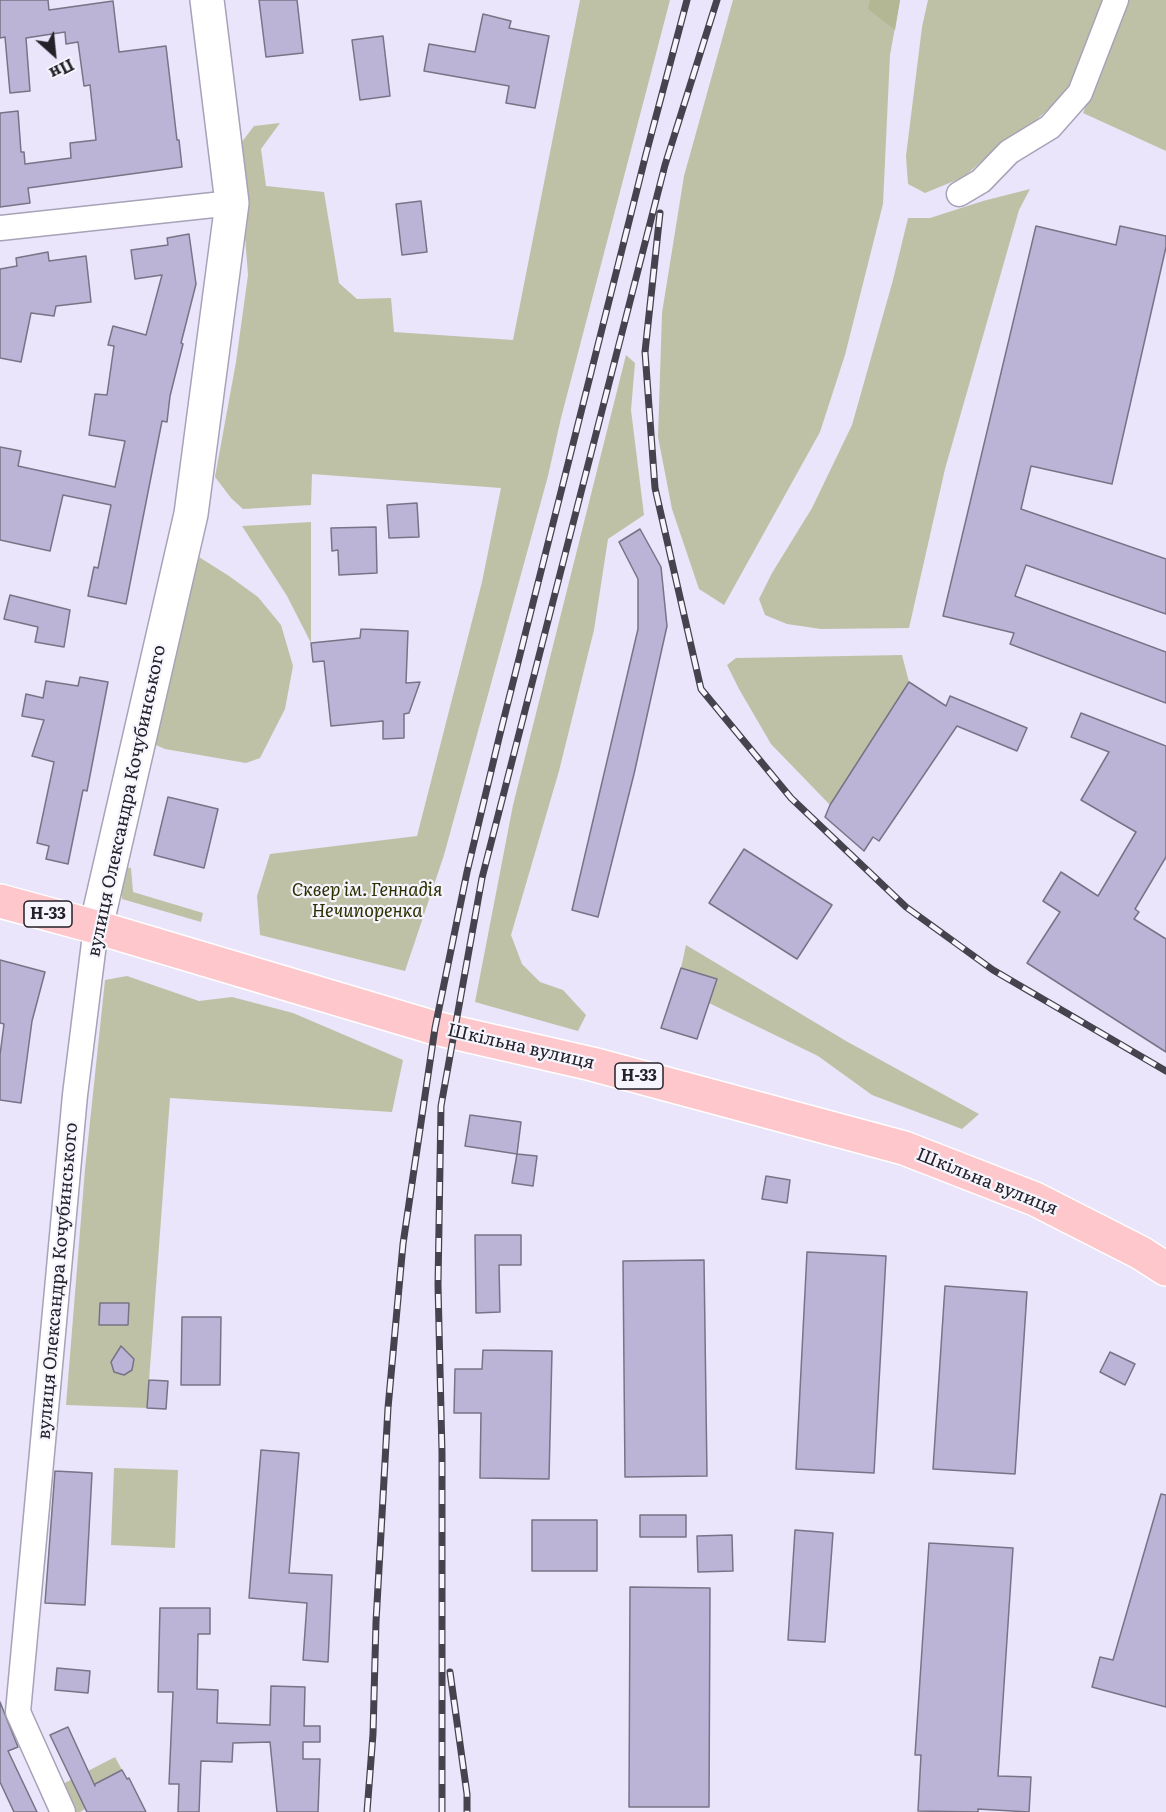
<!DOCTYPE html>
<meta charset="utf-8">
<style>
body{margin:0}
#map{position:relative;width:1166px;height:1812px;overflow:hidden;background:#eae5fa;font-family:Literata,serif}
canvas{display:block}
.north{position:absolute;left:24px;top:24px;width:60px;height:60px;-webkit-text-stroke:4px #f6f4fd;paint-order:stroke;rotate:153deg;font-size:16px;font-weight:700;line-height:24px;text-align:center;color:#232129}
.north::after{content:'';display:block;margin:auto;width:21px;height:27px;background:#232129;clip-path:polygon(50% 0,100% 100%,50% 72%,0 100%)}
</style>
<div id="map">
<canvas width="1166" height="1812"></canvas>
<div class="north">Пн</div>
</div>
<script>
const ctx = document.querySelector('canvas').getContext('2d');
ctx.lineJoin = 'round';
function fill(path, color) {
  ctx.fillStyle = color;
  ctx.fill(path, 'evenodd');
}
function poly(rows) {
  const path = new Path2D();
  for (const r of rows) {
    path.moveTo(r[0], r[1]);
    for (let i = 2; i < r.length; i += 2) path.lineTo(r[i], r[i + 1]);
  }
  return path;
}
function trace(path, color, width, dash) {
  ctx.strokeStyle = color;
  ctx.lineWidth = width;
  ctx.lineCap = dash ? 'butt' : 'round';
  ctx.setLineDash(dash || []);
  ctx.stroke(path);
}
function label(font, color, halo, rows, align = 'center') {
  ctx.font = font + ' Literata,serif';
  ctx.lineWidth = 4.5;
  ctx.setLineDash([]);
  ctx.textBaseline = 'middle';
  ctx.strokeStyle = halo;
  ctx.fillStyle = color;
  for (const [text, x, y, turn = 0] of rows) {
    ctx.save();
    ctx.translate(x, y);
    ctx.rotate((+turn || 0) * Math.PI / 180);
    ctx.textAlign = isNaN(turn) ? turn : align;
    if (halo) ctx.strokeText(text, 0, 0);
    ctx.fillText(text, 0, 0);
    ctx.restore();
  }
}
fill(poly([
 [580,0,670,0,561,418,548,476,444,855,405,971,260,935,257,896,270,854,417,836,482,582,501,488,312,474,311,505,243,509,231,498,215,477,236,362,248,275,238,147,254,126,280,123,261,149,266,186,324,192,339,283,357,299,391,298,394,332,513,340],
 [733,0,900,0,890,55,883,204,845,355,820,432,724,605,699,589,672,509,658,437,662,313,684,176],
 [928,0,1102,0,1082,56,1065,94,1033,123,998,146,964,177,925,193,908,184,906,156,922,27],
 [1127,0,1166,0,1166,151,1083,113],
 [1030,189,1019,210,945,469,909,628,821,629,787,624,765,615,759,599,772,573,812,508,852,425,893,280,908,218,930,218,983,201],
 [626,355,635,363,631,410,644,515,608,539,594,630,559,771,511,935,522,964,540,982,563,990,586,1015,578,1031,475,1002,513,805],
 [311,522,311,643,287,596,242,526],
 [199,557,229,576,258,597,281,625,293,666,285,709,260,758,246,763,165,749,151,743],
 [902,655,909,682,830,805,771,744,739,689,727,665,736,658],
 [119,867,131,868,133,892,203,913,201,922,122,899],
 [686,945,846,1041,979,1114,962,1129,872,1095,818,1056,709,1003,716,979,681,968],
 [127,976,199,1001,232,997,293,1013,403,1060,392,1112,170,1098,147,1408,66,1405,85,1169,105,980],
 [114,1468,178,1470,175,1548,111,1545],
 [115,1757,122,1770,78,1792,85,1809,80,1812,73,1812,61,1785]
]), '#bfc1a6');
fill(poly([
 [870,0,900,0,895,30,868,9]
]), '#b4b793');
const building = poly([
 [0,0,48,0,49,10,113,1,119,52,166,46,177,140,179,140,182,167,28,188,30,203,0,207,0,113,18,111,21,152,24,152,25,164,71,158,70,143,96,140,90,85,84,86,78,42,66,44,65,32,26,38,30,91,10,93,5,37,0,38,0,0],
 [259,0,297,0,303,53,266,57,259,0],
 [483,14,511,21,509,28,549,36,535,108,506,103,509,86,424,71,429,44,475,52,483,14],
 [383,36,390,96,360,100,352,40,383,36],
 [421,201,427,252,402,255,396,204,421,201],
 [1036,226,1116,245,1120,226,1166,236,1166,247,1112,484,1031,466,1021,509,1166,559,1166,614,1026,565,1015,596,1166,652,1166,703,1010,644,1014,633,943,616,1036,226],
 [189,234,196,284,181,343,183,344,170,396,167,422,162,421,126,604,88,596,94,567,98,568,111,505,63,495,50,551,0,540,0,447,21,451,18,466,115,487,125,441,89,435,95,394,107,395,114,346,108,345,113,326,146,335,162,275,135,279,131,250,168,245,167,238,189,234],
 [48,252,49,261,86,256,91,302,56,306,54,316,31,313,21,362,0,358,0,269,17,266,16,258,48,252],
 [417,503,419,537,389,538,387,505,417,503],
 [376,527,377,573,339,575,338,550,332,551,331,528,376,527],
 [640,529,661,567,667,626,634,774,598,917,572,910,638,629,638,579,619,542,640,529],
 [10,595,70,610,64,647,35,642,38,627,4,619,10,595],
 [361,629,408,631,406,683,420,682,409,713,404,714,404,738,383,739,383,721,331,726,324,661,313,662,311,643,360,638,361,629],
 [80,677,108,682,87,791,83,790,68,864,46,859,49,846,37,843,54,762,32,756,44,720,22,716,26,694,43,698,46,681,78,686,80,677],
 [909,682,946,706,950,696,1027,728,1017,751,957,726,879,841,873,837,864,851,825,817,830,805,909,682],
 [1081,713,1166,746,1166,857,1135,909,1139,912,1134,919,1166,939,1166,1052,1027,963,1060,912,1043,901,1061,872,1098,896,1136,832,1081,800,1109,752,1071,737,1081,713],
 [168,797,218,809,204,868,154,855,168,797],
 [744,849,832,905,797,959,709,903,744,849],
 [0,960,45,972,32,1021,21,1103,0,1100,0,1055,4,1024,0,1023,0,960],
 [681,968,717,979,697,1039,661,1028,681,968],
 [470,1115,521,1122,517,1154,465,1146,470,1115],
 [517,1154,537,1156,533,1186,512,1183,517,1154],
 [766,1176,790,1180,787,1203,762,1199,766,1176],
 [475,1235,521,1235,521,1265,499,1265,500,1312,476,1313,475,1235],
 [807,1252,886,1256,874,1473,796,1469,807,1252],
 [704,1260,707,1476,625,1477,623,1261,704,1260],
 [945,1286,1027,1292,1015,1474,933,1469,945,1286],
 [100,1303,129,1303,128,1325,99,1325,100,1303],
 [182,1317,221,1317,220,1385,181,1385,182,1317],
 [121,1346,134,1359,132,1370,124,1375,114,1372,111,1362,121,1346],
 [483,1350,552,1351,549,1479,480,1478,481,1413,454,1413,455,1369,482,1369,483,1350],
 [1110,1352,1135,1364,1125,1385,1100,1372,1110,1352],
 [149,1380,168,1381,166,1409,147,1408,149,1380],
 [261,1450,299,1453,289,1573,332,1575,328,1662,303,1660,307,1603,249,1598,261,1450],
 [55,1471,92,1473,85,1605,45,1603,55,1471],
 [1161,1494,1166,1495,1166,1707,1092,1687,1100,1657,1113,1660,1161,1494],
 [640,1515,686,1515,686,1537,640,1537,640,1515],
 [532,1520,597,1520,597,1571,532,1571,532,1520],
 [795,1530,833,1533,825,1642,788,1640,795,1530],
 [732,1535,733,1571,698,1572,697,1536,732,1535],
 [929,1543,1013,1548,998,1776,1031,1777,1029,1812,978,1809,978,1812,918,1811,921,1755,915,1755,929,1543],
 [630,1587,710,1588,709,1807,629,1807,630,1587],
 [160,1608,210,1608,210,1634,198,1634,197,1689,218,1690,217,1723,270,1725,271,1686,305,1687,304,1726,320,1726,320,1742,303,1742,303,1759,320,1759,318,1812,277,1812,270,1742,233,1743,232,1762,201,1761,199,1812,178,1812,179,1784,169,1784,173,1692,158,1692,160,1608],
 [57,1668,90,1671,88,1693,55,1690,57,1668],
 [0,1702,18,1747,8,1751,37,1812,14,1812,0,1782,0,1702],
 [68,1727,95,1786,95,1784,122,1770,127,1779,129,1778,146,1812,87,1812,50,1735,68,1727]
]);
fill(building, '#bcb4d6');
trace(building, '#787386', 1.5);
const street = poly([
 [959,194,981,181,1009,152,1050,127,1080,93,1116,0],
 [0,228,232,203],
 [63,1812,18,1712,75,1095,96,927]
]);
const secondary = poly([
 [96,927,191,514,232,203,207,0]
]);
const primary = poly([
 [0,901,96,927,435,1028,592,1064,904,1148,1035,1199,1141,1253,1166,1269]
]);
trace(street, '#a7a2b7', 27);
trace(secondary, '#a7a2b7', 36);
trace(primary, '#fff', 36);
trace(street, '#fff', 24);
trace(secondary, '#fff', 33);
trace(primary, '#fec7cb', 33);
const rail = poly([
 [660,213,645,352,655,488,701,689,791,798,906,907,993,970,1166,1071],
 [450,1672,467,1794,467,1812],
 [367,1812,373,1734,376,1622,388,1408,403,1244,435,1028,467,872,499,738,646,154,687,0],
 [442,1812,442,1453,438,1285,441,1106,482,878,665,165,717,0]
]);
trace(rail, '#45434d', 7);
trace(rail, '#f6f4fd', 4.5, [14]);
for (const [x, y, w] of [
 [48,914,48],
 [639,1076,48]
]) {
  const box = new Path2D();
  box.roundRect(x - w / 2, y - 13, w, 26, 4.5);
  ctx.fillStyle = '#f6f4fd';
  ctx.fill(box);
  trace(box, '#232129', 1.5);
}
label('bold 16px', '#232129', null, [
 ["Н-33",48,914],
 ["Н-33",639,1076]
]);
label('18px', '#232129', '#f6f4fd', [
 ["вулиця Олександра Кочубинського",127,801,-78],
 ["Шкільна вулиця",521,1047,13],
 ["Шкільна вулиця",987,1182,22],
 ["вулиця Олександра Кочубинського",58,1281,-85]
]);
label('italic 18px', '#2d2f01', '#f6f4fd', [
 ["Сквер ім. Геннадія",367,891],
 ["Нечипоренка",367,912]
]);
</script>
